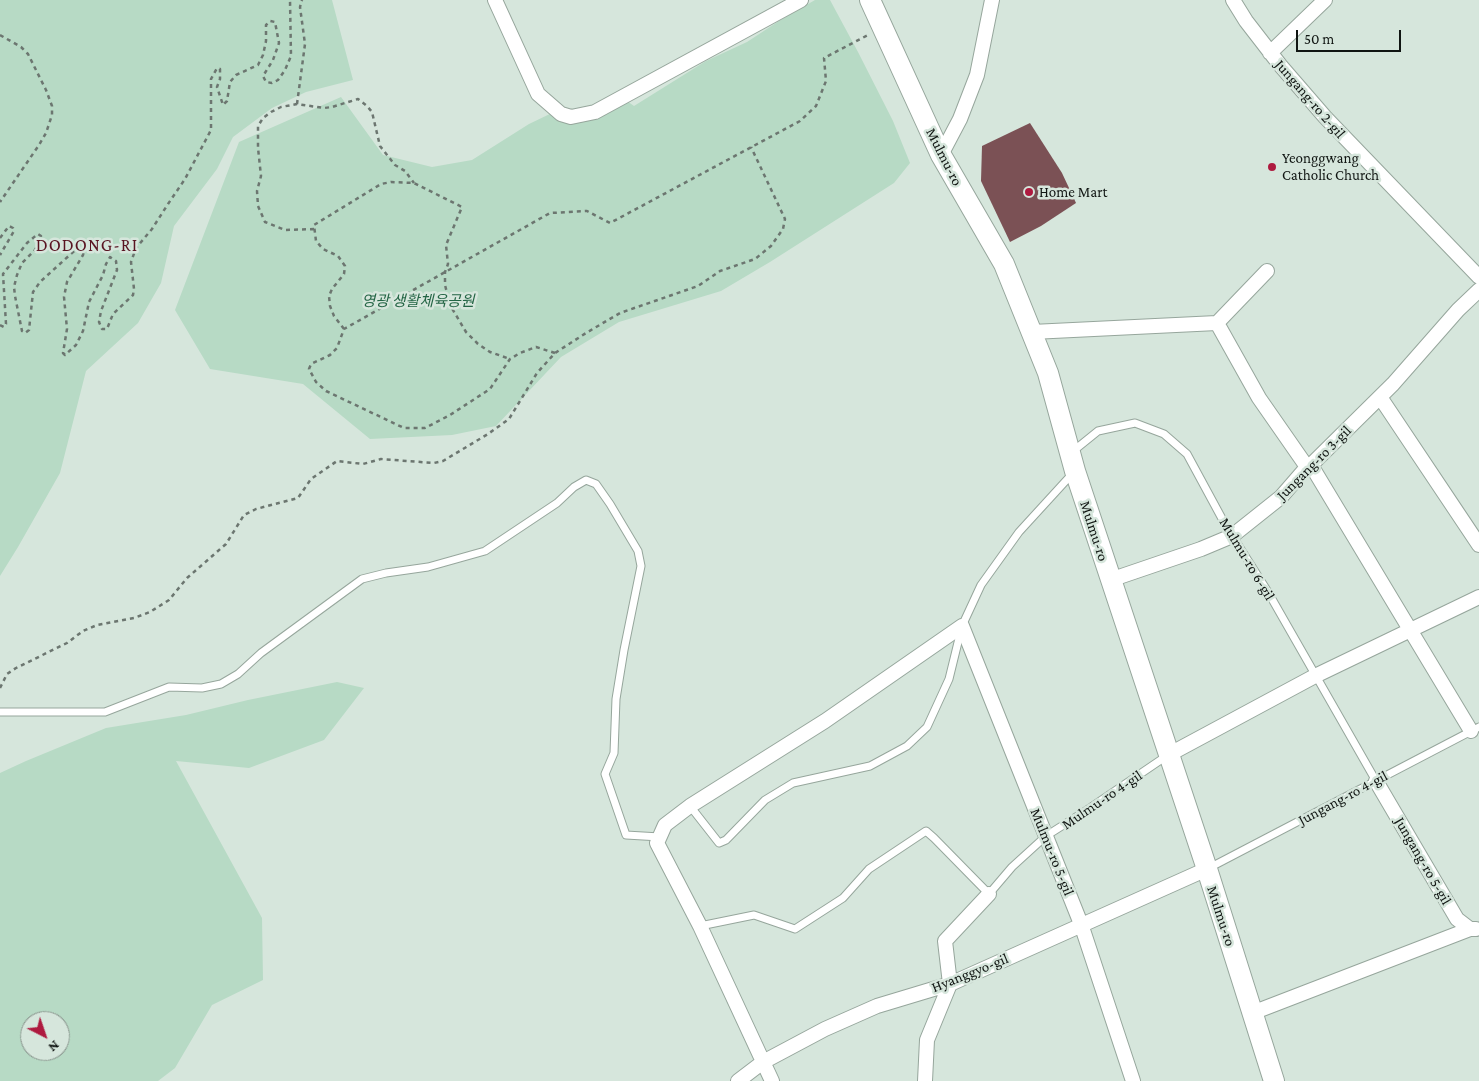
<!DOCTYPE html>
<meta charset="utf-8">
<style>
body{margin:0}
#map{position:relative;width:1479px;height:1081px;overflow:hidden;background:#d6e6dc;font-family:"Crimson Pro",serif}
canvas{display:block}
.north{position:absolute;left:20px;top:1011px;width:50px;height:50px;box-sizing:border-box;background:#d6e6dc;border:1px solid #87928b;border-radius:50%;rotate:139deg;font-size:14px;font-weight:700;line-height:20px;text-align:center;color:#101512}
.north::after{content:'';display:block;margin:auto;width:18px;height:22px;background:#ae1a3f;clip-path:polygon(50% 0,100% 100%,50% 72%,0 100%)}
.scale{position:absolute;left:1296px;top:30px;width:105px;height:22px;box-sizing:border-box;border:2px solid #101512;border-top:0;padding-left:6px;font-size:15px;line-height:18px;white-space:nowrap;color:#101512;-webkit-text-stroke:4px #d6e6dc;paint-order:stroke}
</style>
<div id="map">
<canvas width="1479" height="1081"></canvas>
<div class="north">N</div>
<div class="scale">50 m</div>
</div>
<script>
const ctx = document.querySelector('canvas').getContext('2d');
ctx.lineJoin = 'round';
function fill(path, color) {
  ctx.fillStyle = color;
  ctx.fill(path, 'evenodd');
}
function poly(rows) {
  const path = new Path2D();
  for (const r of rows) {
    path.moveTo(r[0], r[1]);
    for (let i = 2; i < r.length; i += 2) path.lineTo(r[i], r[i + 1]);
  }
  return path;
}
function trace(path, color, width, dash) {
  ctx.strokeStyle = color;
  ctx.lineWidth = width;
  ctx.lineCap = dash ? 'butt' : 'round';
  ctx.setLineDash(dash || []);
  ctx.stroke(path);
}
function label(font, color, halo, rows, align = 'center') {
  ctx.font = font + ' "Crimson Pro","Noto Sans KR",serif';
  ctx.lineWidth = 5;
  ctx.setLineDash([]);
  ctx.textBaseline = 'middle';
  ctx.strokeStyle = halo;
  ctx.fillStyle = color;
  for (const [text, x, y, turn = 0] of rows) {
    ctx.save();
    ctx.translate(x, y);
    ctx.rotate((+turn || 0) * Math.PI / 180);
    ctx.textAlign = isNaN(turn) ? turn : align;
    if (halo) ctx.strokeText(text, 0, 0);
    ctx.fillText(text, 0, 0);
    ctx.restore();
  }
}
fill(poly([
 [0,0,332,0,353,80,306,92,272,108,233,137,217,169,174,226,161,283,138,323,86,371,60,473,18,547,0,576],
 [815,0,830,0,858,52,893,121,910,163,894,183,770,262,721,291,619,322,561,357,496,426,452,435,370,439,303,384,210,369,175,310,239,142,341,97,383,155,432,167,472,160,529,124,554,112,571,124,617,94,634,106,706,61,747,42,779,21],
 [337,682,364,688,324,740,249,768,176,761,262,918,263,980,212,1005,175,1068,158,1081,0,1081,0,773,26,761,106,728,186,715,248,700],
 [30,1021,60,1021,60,1051,30,1051]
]), '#b7dac5');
fill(poly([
 [1030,123,1062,173,1076,203,1041,226,1010,242,981,181,982,146]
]), '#7b5155');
const service = poly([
 [1072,452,1098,431,1135,423,1164,434,1187,454,1226,526,1268,592,1376,781],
 [0,712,105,712,169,687,202,688,221,684,238,674,261,653,362,579,386,573,428,567,485,551,557,503,574,487,586,480,596,484,610,504,638,551,641,566,624,650,616,699,614,753,605,774,626,835,660,837],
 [690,806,719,843,726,840,765,800,793,783,870,766,907,746,927,727,949,679,962,626,981,585,1019,532,1073,473],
 [1209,868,1479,727],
 [700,926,754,915,795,929,843,898,869,869,926,831,934,838,989,894,1012,867,1046,836,1087,810,1168,755]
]);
const minor = poly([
 [495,0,538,94,561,114,571,117,595,112,801,0],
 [1233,0,1246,21,1280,65,1325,117,1479,277],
 [1270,53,1325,0],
 [941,155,960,119,977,75,992,0],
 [1217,323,1267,271],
 [1032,332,1217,323,1259,398,1307,467],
 [1380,397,1479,545],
 [1311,465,1471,731],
 [1110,580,1201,549,1232,536,1281,497,1307,467,1311,465,1393,384,1458,310,1479,290],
 [1168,755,1315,676,1479,597],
 [1376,781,1457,919,1470,929,1476,929],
 [1252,1013,1470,929],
 [738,1081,763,1062,825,1029,877,1006,950,984,1207,869],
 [772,1081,700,926,657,843,665,825,690,806,825,721,962,626,1081,924,1133,1081],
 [925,1081,927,1040,950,984,945,941,989,894]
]);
const secondary = poly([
 [870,0,941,155,1004,264,1048,373,1075,471,1207,869,1274,1081]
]);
trace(service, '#96a69c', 9);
trace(minor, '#96a69c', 16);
trace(secondary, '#96a69c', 22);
trace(poly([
 [0,35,21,47,28,54,46,90,52,106,52,115,46,133,39,145,0,202],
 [297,104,305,44,300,7,302,0],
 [314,229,285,230,265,222,258,206,257,191,261,176,258,148,258,126,263,118,271,112,281,107,297,104,324,108,332,107,358,99,367,106,372,112,380,146,395,165,405,171,414,183],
 [0,238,9,226,13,228,14,231,0,255],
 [0,325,4,327,6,324,3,274,27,243,38,234,41,236,40,240,35,250,22,263,17,275,14,287,15,296,22,331,25,333,29,330,33,292,40,282,73,252,84,251,83,255,67,282,64,297,67,329,63,353,65,355,76,345,83,331,89,302,103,275,106,264,110,257,116,261,117,270,101,311,99,322,102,329,107,329,113,314,133,295,134,289,131,262,136,248,152,229,168,204,185,179,211,130,211,79,217,68,220,69,220,79,217,87,223,105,227,101,230,82,236,75,258,65,263,55,266,41,266,25,270,21,275,22,279,43,273,60,263,76,266,82,272,83,278,80,285,70,291,56,290,0],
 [344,329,334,316,330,306,329,296,332,289,344,274,345,266,338,256,323,249,316,241,314,225,381,184,391,182,414,183,462,207,446,245,448,264,445,272,445,285,450,305,466,332,478,344,490,352,510,359],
 [555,353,536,347,520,353,510,359,490,389,450,415,425,428,404,428,326,391,316,382,309,369,311,364,330,355,337,348,344,329,550,213,587,211,610,223,800,121,816,106,826,81,824,58,868,35],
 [0,688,7,674,16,668,67,643,83,631,97,625,134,618,150,612,169,600,187,578,226,544,244,515,256,509,298,498,311,479,337,461,363,464,381,459,434,463,443,461,488,434,509,419,537,373,555,353,586,333,620,313,698,286,720,271,755,259,771,246,783,229,785,219,751,147]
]), '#6c7670', 2.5, [4, 4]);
trace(service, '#fff', 7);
trace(minor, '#fff', 14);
trace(secondary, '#fff', 20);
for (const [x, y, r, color] of [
 [1272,167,5,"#ae1a3f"],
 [1029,192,5,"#ae1a3f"]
]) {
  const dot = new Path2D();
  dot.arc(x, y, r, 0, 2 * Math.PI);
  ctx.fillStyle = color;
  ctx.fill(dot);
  trace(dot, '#d6e6dc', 2);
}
label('15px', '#101512', '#d6e6dc', [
 ["Jungang-ro 2-gil",1310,99,49],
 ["Mulmu-ro",944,157,63],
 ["Jungang-ro 3-gil",1314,463,-45],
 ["Mulmu-ro",1094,531,72],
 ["Mulmu-ro 6-gil",1247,559,59],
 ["Jungang-ro 4-gil",1343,798,-28],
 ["Mulmu-ro 4-gil",1102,800,-34],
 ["Mulmu-ro 5-gil",1052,852,68],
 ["Jungang-ro 5-gil",1423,861,60],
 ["Mulmu-ro",1221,916,72],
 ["Hyanggyo-gil",970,973,-22]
]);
label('15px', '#101512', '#d6e6dc', [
 ["Yeonggwang",1282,158],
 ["Catholic Church",1282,175],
 ["Home Mart",1039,192]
], 'left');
label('italic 15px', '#246545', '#d6e6dc', [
 ["영광 생활체육공원",418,301]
]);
ctx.letterSpacing = '1px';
label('18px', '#591421', '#d6e6dc', [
 ["DODONG-RI",87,245]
]);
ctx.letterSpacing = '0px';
</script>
